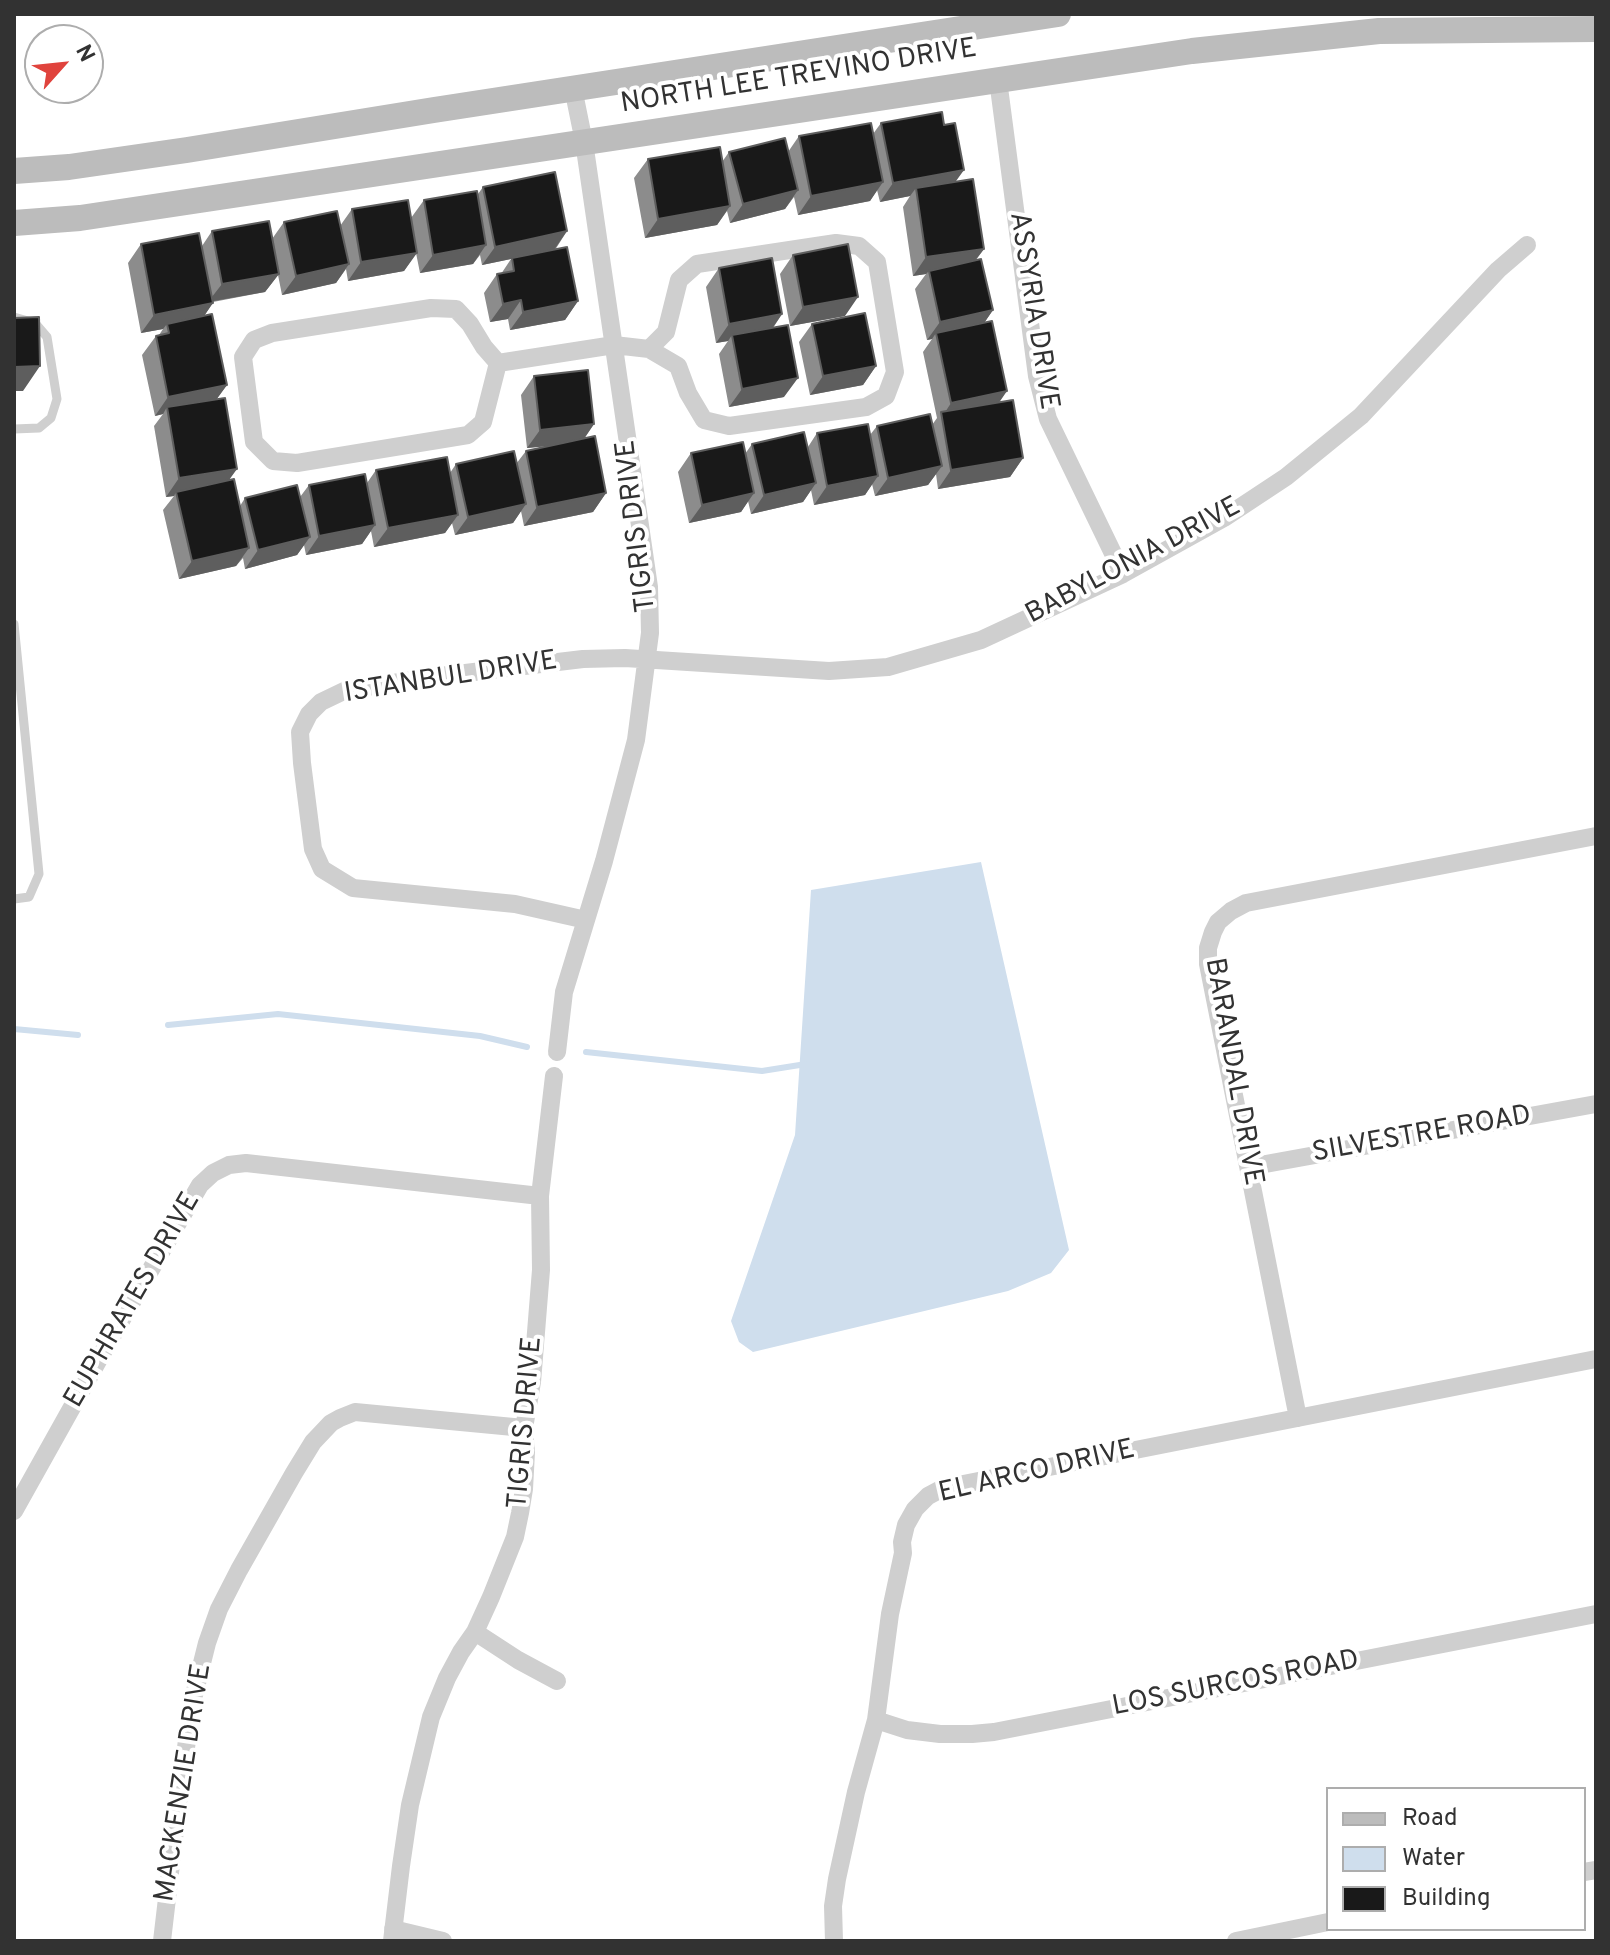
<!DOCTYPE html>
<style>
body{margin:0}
#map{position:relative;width:1610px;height:1955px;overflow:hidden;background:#fff;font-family:Overpass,sans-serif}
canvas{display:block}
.frame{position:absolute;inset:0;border:16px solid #323232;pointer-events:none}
.legend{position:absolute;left:1326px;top:1787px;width:260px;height:144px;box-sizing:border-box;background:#fff;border:2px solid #adadad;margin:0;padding:10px 14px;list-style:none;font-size:24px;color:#323232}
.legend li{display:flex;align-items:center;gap:16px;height:40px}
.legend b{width:40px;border:2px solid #adadad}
.north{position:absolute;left:24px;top:24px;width:80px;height:80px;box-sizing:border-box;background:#fff;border:2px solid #adadad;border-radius:50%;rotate:63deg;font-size:22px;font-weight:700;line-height:32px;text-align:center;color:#323232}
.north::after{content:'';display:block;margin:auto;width:28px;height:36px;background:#e0433d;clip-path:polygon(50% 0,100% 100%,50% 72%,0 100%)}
</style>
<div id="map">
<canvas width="1610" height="1955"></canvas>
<div class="frame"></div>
<ul class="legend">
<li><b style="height:10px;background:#bcbcbc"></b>Road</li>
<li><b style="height:22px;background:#cfdeed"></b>Water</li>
<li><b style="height:22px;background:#191919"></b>Building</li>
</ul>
<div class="north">N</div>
</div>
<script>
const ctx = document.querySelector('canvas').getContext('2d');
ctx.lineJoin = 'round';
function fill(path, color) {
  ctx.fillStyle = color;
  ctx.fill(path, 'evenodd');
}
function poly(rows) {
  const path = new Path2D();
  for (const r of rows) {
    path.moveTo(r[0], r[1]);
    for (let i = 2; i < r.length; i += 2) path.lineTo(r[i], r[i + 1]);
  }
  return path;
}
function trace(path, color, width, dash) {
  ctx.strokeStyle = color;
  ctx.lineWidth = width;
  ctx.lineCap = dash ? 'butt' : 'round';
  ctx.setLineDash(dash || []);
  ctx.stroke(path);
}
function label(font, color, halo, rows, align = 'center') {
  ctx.font = font + ' Overpass,sans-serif';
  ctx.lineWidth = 8;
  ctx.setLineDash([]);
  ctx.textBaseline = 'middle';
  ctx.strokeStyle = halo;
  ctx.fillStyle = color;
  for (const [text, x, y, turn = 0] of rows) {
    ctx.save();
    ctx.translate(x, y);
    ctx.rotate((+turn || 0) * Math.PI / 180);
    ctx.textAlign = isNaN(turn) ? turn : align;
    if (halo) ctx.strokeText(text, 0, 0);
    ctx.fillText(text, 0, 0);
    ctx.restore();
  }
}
fill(poly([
 [981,862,1069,1250,1051,1273,1008,1291,753,1352,739,1342,731,1321,795,1135,811,890]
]), '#cfdeed');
trace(poly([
 [168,1025,278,1014,480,1036,527,1047],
 [14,1029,78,1035],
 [586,1052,762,1071,806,1064]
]), '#cfdeed', 6);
trace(poly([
 [14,317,35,323,47,337,57,399,51,418,39,428,14,429],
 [14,624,39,874,29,897,14,899]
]), '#cfcfcf', 9);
trace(poly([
 [998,80,1037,376,1048,419,1123,574],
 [498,363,483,422,468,435,297,463,273,461,254,442,243,357,254,340,272,333,431,308,456,309,470,324,484,347,498,363,614,345,649,349,678,366,688,393,704,420,729,426,866,407,886,396,895,372,877,262,859,246,836,243,697,264,679,280,666,332,649,349],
 [586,920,515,904,353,888,322,869,313,849,302,763,300,732,309,714,321,702,346,690,440,676,583,659,625,658,829,671,888,667,981,640,1123,574,1224,518,1286,477,1361,416,1498,270,1527,245],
 [557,1052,564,992,604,861,636,740,650,633,649,587,584,142,573,88],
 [1249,1167,1596,1104],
 [1298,1418,1208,964,1208,948,1213,932,1218,922,1231,911,1246,903,1596,836],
 [14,1511,104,1350,200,1185,213,1173,229,1165,246,1163,540,1196],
 [475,1632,518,1660,557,1681],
 [876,1720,907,1730,940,1734,972,1734,994,1732,1596,1614],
 [1584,1872,1596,1870],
 [393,1929,443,1941],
 [162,1941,179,1796,193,1699,207,1643,219,1609,239,1570,294,1473,313,1442,331,1423,340,1418,355,1412,524,1428],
 [392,1941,401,1866,410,1805,431,1717,447,1678,461,1652,475,1632,491,1597,515,1537,520,1513,524,1489,526,1452,524,1428,532,1382,541,1270,540,1196,554,1076],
 [834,1941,833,1906,837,1879,856,1792,876,1720,890,1614,903,1553,902,1542,906,1525,915,1509,928,1496,943,1488,1596,1359],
 [1236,1941,1328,1922]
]), '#cfcfcf', 18);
trace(poly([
 [14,171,69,167,187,150,434,110,1058,14],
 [14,223,80,218,1192,51,1379,31,1596,29]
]), '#bcbcbc', 26);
fill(poly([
 [881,123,955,182,984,249,976,260,993,310,984,323,999,403,1023,458,1010,477,938,489,936,474,928,485,875,496,872,484,865,495,814,505,811,490,803,502,751,514,748,501,741,512,689,523,678,472,691,453,745,454,752,444,808,447,817,433,870,435,877,426,932,425,937,418,923,352,932,339,927,340,915,289,926,274,913,276,903,207,910,196,880,202,877,190,870,201,798,215,794,197,785,209,730,223,727,211,717,225,645,238,634,178,648,159,722,162,729,152,788,152,799,136,873,134],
 [483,187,567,231,555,250,578,301,565,320,510,330,508,319,490,322,484,293,497,274,501,274,511,259,482,265,480,255,473,264,420,273,416,253,404,271,348,281,346,269,336,283,282,295,278,275,265,292,213,302,204,316,227,385,216,399,230,480,240,506,245,498,300,497,309,485,367,483,376,470,450,473,456,464,516,464,526,451,547,446,527,448,521,395,534,376,594,424,584,439,606,493,593,512,524,526,521,511,513,523,455,535,452,523,445,533,374,547,371,531,362,544,306,555,304,545,297,555,245,569,243,558,236,566,179,579,163,510,174,496,166,497,154,426,163,414,155,416,142,355,156,336,159,335,163,329,141,333,128,263,141,244,202,246,212,231,272,239,284,222,340,226,352,209,411,218,424,200,478,194],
 [793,255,845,316,790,326,780,274],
 [719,268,782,314,773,328,784,397,729,407,719,354,728,341,716,343,706,287],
 [812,324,876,366,863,385,810,395,799,342]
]), '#8c8c8c');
fill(poly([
 [964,170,951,188,916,188,910,196,880,202,893,183],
 [883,182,870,201,798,215,811,196],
 [798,190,785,209,730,223,743,204],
 [730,206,717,225,645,238,658,219],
 [567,231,554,250,482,265,495,247],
 [486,245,473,264,420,273,433,255],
 [984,249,970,267,929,271,926,274,913,276,926,257],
 [417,253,404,271,348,281,361,262],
 [349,264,336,283,282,295,296,276],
 [279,274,265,292,208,302,222,284],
 [858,297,845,316,790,326,803,307],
 [521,300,508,319,490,322,503,304],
 [578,301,565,320,510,330,523,312],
 [213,303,200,322,167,324,163,329,141,333,154,315],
 [993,310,980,329,936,333,932,339,927,340,940,322],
 [782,314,769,333,732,335,728,341,716,343,729,324],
 [40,366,23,391,14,391,14,367],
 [876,366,863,385,810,395,823,376],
 [798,378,784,397,729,407,742,389],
 [227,385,214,403,167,407,163,414,155,416,168,397],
 [1007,391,994,410,942,417,951,403],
 [594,424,581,443,527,448,540,430],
 [1023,458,1010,477,938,489,951,470],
 [942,466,928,485,875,496,888,478],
 [237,469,224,487,176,492,174,496,166,497,179,478],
 [878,476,865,495,814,505,827,486],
 [816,483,803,502,751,514,764,495],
 [606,493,593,512,524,526,537,507],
 [754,493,741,512,689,523,702,505],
 [526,504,513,523,455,535,468,517],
 [458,515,445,533,374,547,388,528],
 [375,525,362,544,306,555,319,536],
 [310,537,297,555,245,569,258,550],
 [249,548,236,566,179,579,192,561]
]), '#5e5e5e');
const building = poly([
 [942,112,944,125,955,123,964,170,893,183,881,123,942,112],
 [871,123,883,182,811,196,799,136,871,123],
 [785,138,798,190,743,204,729,152,785,138],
 [720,147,730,206,658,219,648,159,720,147],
 [555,172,567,231,495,247,483,187,555,172],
 [973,179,984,249,926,257,916,188,973,179],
 [477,191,486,245,433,255,424,200,477,191],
 [408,200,417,253,361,262,352,209,408,200],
 [337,211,349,264,296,276,284,222,337,211],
 [269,221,279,274,222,284,212,231,269,221],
 [199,233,213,303,154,315,141,244,199,233],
 [848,244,858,297,803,307,793,255,848,244],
 [567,247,578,301,523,312,521,300,503,304,497,274,514,271,512,258,567,247],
 [772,258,782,314,729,324,719,268,772,258],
 [981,259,993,310,940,322,929,271,981,259],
 [865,313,876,366,823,376,812,324,865,313],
 [212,314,227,385,168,397,156,336,169,333,167,324,212,314],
 [39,317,40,366,14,367,14,318,39,317],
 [992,321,1007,391,951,403,936,333,992,321],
 [788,325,798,378,742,389,732,335,788,325],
 [588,370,594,424,540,430,534,376,588,370],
 [225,398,237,469,179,478,167,407,225,398],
 [1013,400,1023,458,951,470,941,412,1013,400],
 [930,414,942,466,888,478,877,426,930,414],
 [868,424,878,476,827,486,817,433,868,424],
 [804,432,816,483,764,495,752,444,804,432],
 [595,436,606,493,537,507,526,451,595,436],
 [743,442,754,493,702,505,691,453,743,442],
 [514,451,526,504,468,517,456,464,514,451],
 [447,457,458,515,388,528,376,470,447,457],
 [365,474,375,525,319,536,309,485,365,474],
 [234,479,249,548,192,561,176,492,234,479],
 [297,485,310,537,258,550,245,498,297,485]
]);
fill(building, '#191919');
trace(building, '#5e5e5e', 2);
label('28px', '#323232', '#fff', [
 ["NORTH LEE TREVINO DRIVE",799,78,-9],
 ["ASSYRIA DRIVE",1032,311,81],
 ["TIGRIS DRIVE",638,526,-97],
 ["BABYLONIA DRIVE",1134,562,-28],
 ["ISTANBUL DRIVE",451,679,-9],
 ["BARANDAL DRIVE",1232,1072,80],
 ["SILVESTRE ROAD",1422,1136,-10],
 ["EUPHRATES DRIVE",134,1301,-60],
 ["TIGRIS DRIVE",527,1423,-85],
 ["EL ARCO DRIVE",1037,1473,-13],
 ["LOS SURCOS ROAD",1236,1685,-11],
 ["MACKENZIE DRIVE",185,1783,-81]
]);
</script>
